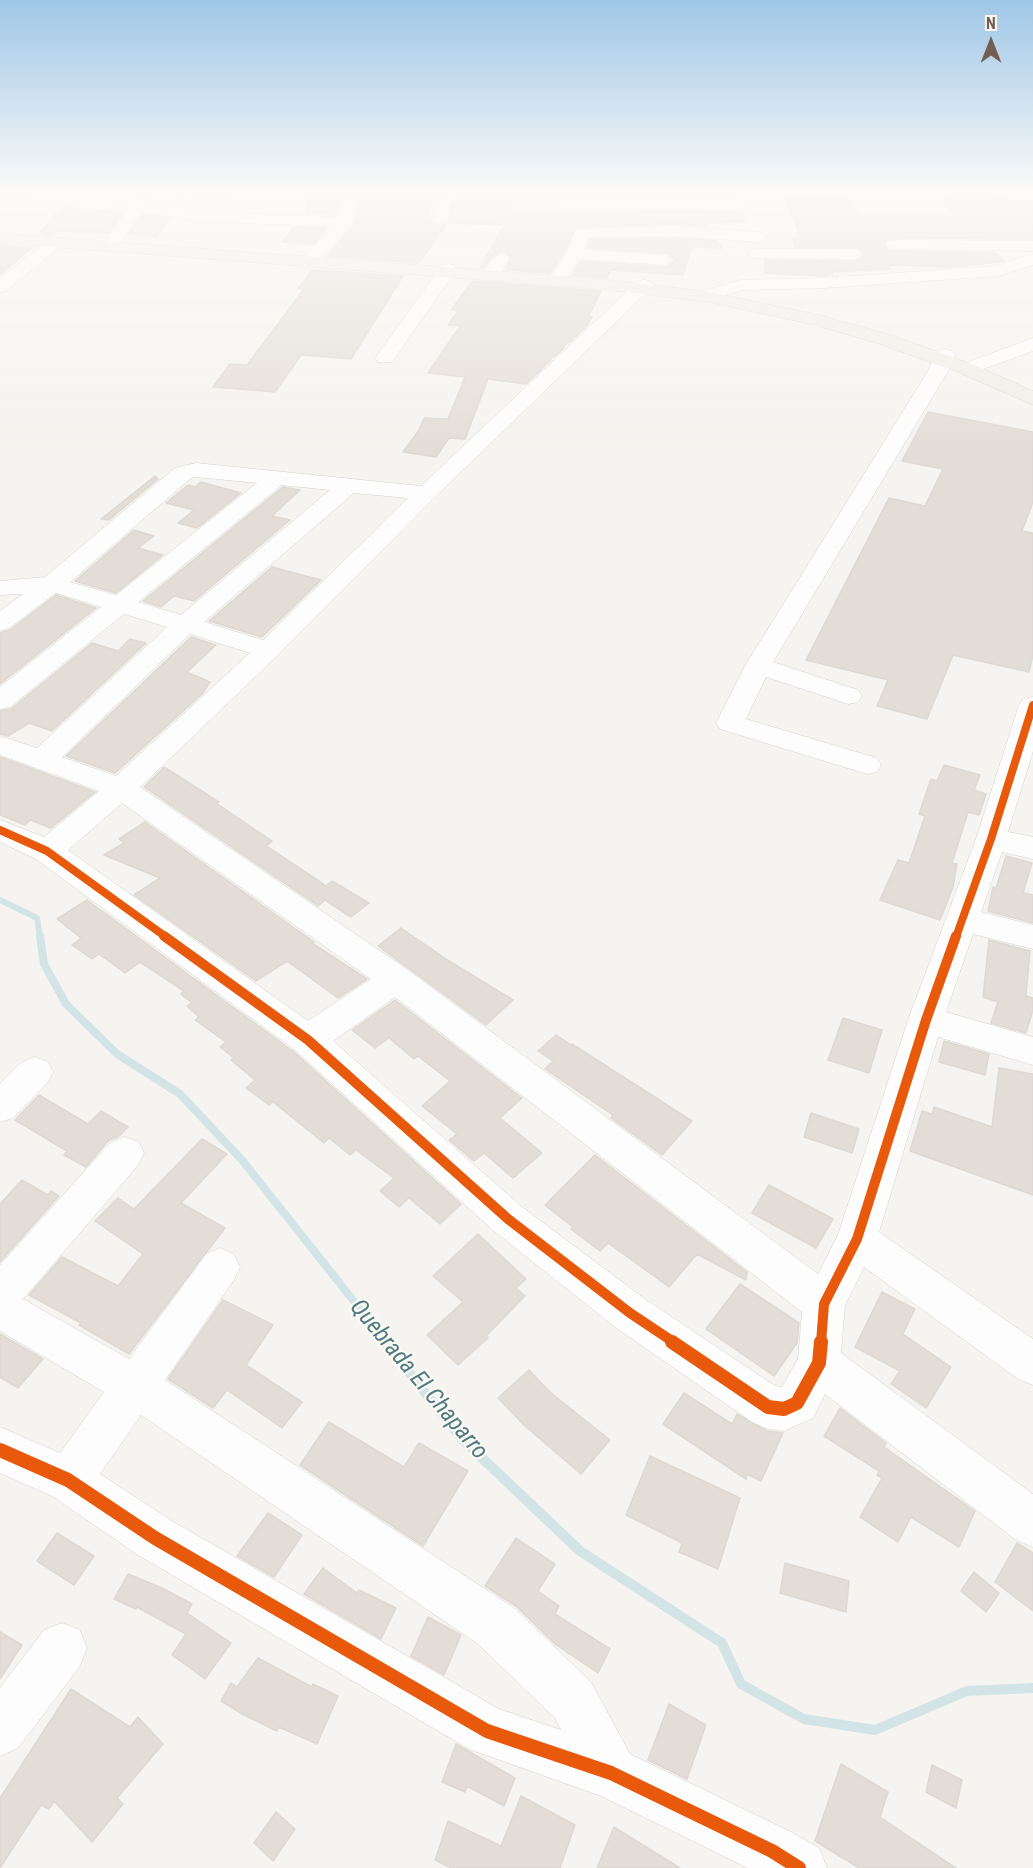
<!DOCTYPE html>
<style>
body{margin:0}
#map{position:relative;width:1033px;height:1868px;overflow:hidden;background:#f6f4f0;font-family:"Roboto Condensed",sans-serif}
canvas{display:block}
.north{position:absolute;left:961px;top:12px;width:60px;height:60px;-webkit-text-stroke:4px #fdf9f2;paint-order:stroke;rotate:0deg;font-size:16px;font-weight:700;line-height:24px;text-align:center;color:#735e51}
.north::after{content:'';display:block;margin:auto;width:21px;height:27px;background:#735e51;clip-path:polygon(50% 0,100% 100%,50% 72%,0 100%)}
</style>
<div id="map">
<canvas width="1033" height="1868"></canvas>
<div class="north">N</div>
</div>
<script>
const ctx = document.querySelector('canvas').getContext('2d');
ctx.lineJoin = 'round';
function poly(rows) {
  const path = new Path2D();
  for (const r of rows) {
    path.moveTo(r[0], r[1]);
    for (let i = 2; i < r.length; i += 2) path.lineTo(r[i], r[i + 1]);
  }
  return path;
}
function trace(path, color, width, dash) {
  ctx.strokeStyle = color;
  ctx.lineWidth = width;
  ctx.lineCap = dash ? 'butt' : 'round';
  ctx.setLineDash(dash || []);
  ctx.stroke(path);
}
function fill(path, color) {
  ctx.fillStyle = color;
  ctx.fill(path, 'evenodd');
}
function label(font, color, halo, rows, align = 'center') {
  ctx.font = font + ' "Roboto Condensed",sans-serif';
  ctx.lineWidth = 4.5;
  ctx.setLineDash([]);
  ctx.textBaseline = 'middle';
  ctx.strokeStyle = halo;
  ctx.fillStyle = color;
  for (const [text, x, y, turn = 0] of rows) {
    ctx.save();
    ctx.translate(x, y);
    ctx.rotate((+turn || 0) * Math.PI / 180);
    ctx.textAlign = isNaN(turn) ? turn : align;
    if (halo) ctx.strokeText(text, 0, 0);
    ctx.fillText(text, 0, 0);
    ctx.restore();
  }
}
trace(poly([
 [0,900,37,918,40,937]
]), '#d2e4e6', 6);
trace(poly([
 [40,936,44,964,66,1004,117,1054,180,1094,242,1160,387,1343]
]), '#d2e4e6', 8);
trace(poly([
 [385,1342,462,1439,580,1551,722,1643,741,1684,804,1719,875,1730,967,1691,1033,1688]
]), '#d2e4e6', 10);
const building = poly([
 [311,192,343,192,336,215,305,213,311,192],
 [363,192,431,192,430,221,434,225,446,225,419,263,327,256,353,226,363,192],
 [481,192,734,192,736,198,517,197,507,204,512,209,742,212,745,222,705,223,707,226,674,224,576,227,564,253,550,273,506,270,511,257,502,251,492,256,484,268,480,268,504,225,449,223,452,199,480,199,481,192],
 [955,192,992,192,994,196,1014,201,1033,201,1033,239,894,238,888,239,884,244,888,251,996,253,1004,261,1000,262,954,267,889,265,890,269,833,272,833,275,824,276,765,273,765,260,856,261,866,255,856,247,795,247,793,238,801,238,784,197,849,198,858,216,956,217,942,198,955,192],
 [65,208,117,212,115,214,122,214,109,233,57,231,51,235,43,234,41,231,52,220,53,214,59,214,65,208],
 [142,214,169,218,157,237,129,234,142,214],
 [294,227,327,228,314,244,282,242,294,227],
 [674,238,717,241,722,248,692,247,683,275,611,270,607,278,572,275,580,261,666,267,676,261,666,253,587,248,590,239,674,238],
 [0,245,31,248,0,275,0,245],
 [312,270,403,276,351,359,301,355,275,392,213,387,230,364,247,365,304,289,298,289,312,270],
 [472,281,601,291,589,316,592,317,587,326,570,342,567,342,563,349,554,357,551,357,550,361,526,384,488,379,465,439,449,438,436,457,403,452,419,430,424,418,448,419,465,377,428,373,460,326,448,325,458,311,451,310,472,281],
 [928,412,1033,432,1033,502,1022,531,1033,533,1033,655,1029,672,953,655,927,719,877,706,888,680,806,660,889,498,925,506,943,469,902,461,928,412],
 [155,476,158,479,109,520,101,519,155,476],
 [201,482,241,493,197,528,178,523,194,510,166,503,188,485,195,487,201,482],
 [283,487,300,490,272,516,290,520,194,601,174,596,161,607,143,601,283,487],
 [134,530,154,536,138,548,163,555,116,593,75,581,134,530],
 [272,567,321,580,262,637,209,621,272,567],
 [56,595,96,608,0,684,0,633,10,630,56,595],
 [191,637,216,645,187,672,210,682,202,694,115,773,66,756,191,637],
 [130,639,146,643,52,731,29,723,8,736,0,734,0,711,11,709,92,643,118,651,130,639],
 [0,757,95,792,51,828,30,820,25,825,0,815,0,757],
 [944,765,980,775,974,790,986,794,979,815,968,812,952,863,957,864,953,887,940,920,880,900,898,860,909,863,925,816,919,814,931,779,937,781,944,765],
 [164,767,219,802,216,803,272,841,266,846,316,879,326,886,332,881,369,903,351,917,325,900,318,906,144,787,164,767],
 [145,822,314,942,312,943,367,979,338,998,287,961,256,981,134,895,160,878,104,855,124,843,119,839,145,822],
 [1006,856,1032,863,1023,893,1033,895,1033,923,988,911,993,887,996,888,1006,856],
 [87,900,294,1052,461,1204,440,1224,409,1198,399,1207,380,1191,394,1178,356,1150,350,1155,329,1138,324,1143,273,1102,269,1105,246,1088,255,1080,231,1060,234,1058,220,1047,226,1042,195,1020,199,1017,187,1006,192,1003,181,994,184,991,140,962,125,973,99,954,92,959,72,945,81,938,57,919,87,900],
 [401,928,449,961,513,1000,486,1025,378,946,401,928],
 [989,940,1030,951,1026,996,1033,998,1033,1010,1026,1033,991,1023,998,1002,983,997,989,940],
 [395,1000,522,1098,500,1118,542,1153,513,1178,484,1153,474,1161,449,1140,457,1134,422,1106,450,1081,418,1056,414,1059,389,1038,375,1048,352,1030,395,1000],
 [843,1018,882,1030,869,1073,828,1060,843,1018],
 [556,1035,571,1045,572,1044,692,1121,662,1155,611,1118,613,1115,545,1069,553,1061,538,1051,556,1035],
 [944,1041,989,1054,985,1075,939,1062,944,1041],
 [999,1068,1033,1074,1033,1195,910,1151,922,1111,932,1114,934,1107,992,1127,999,1068],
 [39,1095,88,1124,101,1111,128,1127,118,1137,109,1140,86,1167,64,1155,67,1151,15,1120,39,1095],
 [811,1113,859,1129,852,1153,804,1137,811,1113],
 [202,1139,227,1154,181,1203,225,1228,129,1354,79,1325,81,1323,29,1295,62,1257,118,1286,143,1254,95,1221,118,1198,134,1209,202,1139],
 [595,1155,747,1272,746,1280,697,1254,669,1287,608,1243,600,1251,571,1229,573,1227,545,1205,595,1155],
 [22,1180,48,1195,51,1191,59,1196,0,1262,0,1204,22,1180],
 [769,1185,833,1219,816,1248,752,1213,769,1185],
 [478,1234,526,1279,516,1288,525,1296,486,1336,488,1338,458,1365,427,1335,463,1302,433,1276,478,1234],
 [740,1284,799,1323,797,1343,774,1376,706,1329,740,1284],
 [882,1292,915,1309,903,1334,951,1367,926,1408,891,1384,900,1371,855,1347,882,1292],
 [223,1300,273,1325,246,1365,302,1402,282,1428,227,1390,213,1408,168,1379,223,1300],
 [0,1334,43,1359,18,1388,0,1377,0,1334],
 [529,1370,551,1393,610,1440,581,1474,525,1426,498,1398,529,1370],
 [684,1393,732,1424,737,1414,767,1431,783,1433,761,1481,747,1474,746,1479,663,1424,684,1393],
 [840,1408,886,1443,884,1447,975,1511,959,1547,911,1517,898,1542,860,1517,882,1478,877,1475,879,1471,824,1436,840,1408],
 [329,1422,404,1467,419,1443,468,1471,423,1546,300,1465,329,1422],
 [650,1456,740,1498,718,1569,679,1552,682,1543,626,1515,650,1456],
 [268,1513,302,1535,274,1577,237,1556,268,1513],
 [57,1533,94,1556,74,1585,37,1561,57,1533],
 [516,1538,555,1564,538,1591,559,1606,555,1614,610,1649,598,1673,555,1644,516,1606,485,1586,516,1538],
 [1017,1543,1033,1553,1033,1611,995,1582,1017,1543],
 [785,1563,849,1581,846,1612,780,1593,785,1563],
 [323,1568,357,1593,359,1590,396,1608,381,1639,304,1594,323,1568],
 [974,1572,999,1593,986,1612,961,1591,974,1572],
 [128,1574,162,1588,192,1604,187,1613,231,1643,205,1679,172,1655,186,1634,137,1607,136,1609,114,1599,128,1574],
 [428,1617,461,1635,444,1675,411,1656,428,1617],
 [0,1632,22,1645,0,1679,0,1632],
 [258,1658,312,1687,313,1684,338,1696,317,1744,279,1727,277,1731,244,1715,221,1701,231,1683,237,1687,258,1658],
 [71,1689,130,1727,138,1717,163,1744,117,1798,123,1804,92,1842,54,1801,49,1809,41,1805,0,1868,0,1798,71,1689],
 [669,1704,706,1725,687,1779,648,1760,669,1704],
 [456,1744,515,1778,504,1806,467,1786,465,1792,442,1782,456,1744],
 [841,1764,888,1792,880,1817,956,1868,859,1868,815,1841,841,1764],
 [932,1765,962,1780,956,1808,926,1792,932,1765],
 [521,1796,575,1825,560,1868,451,1868,435,1860,448,1821,501,1846,521,1796],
 [276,1812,295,1829,273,1861,254,1843,276,1812],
 [614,1827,680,1868,597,1868,614,1827]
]);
fill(building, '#e3ddd7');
trace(building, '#dfd8d2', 1.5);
const minor = poly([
 [0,192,133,202,139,192,154,192,147,204,208,212,338,217,345,192,361,192,351,225,314,267,308,268,302,267,300,263,332,226,208,222,141,212,119,246,113,248,105,243,127,211,0,201,0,192],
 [158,192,233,192,235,195,227,200,165,197,158,192],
 [434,192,450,192,448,220,446,223,434,223,432,220,434,192],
 [517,199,746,200,754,205,746,210,512,207,509,204,517,199],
 [674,226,759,232,767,237,759,242,674,236,588,237,584,250,666,255,674,260,666,265,579,259,562,285,550,285,547,281,566,254,576,229,674,226],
 [55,238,63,243,61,246,6,291,0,292,0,278,49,240,55,238],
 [894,240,1033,241,1033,251,888,249,886,245,888,241,894,240],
 [756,249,856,249,864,254,856,259,750,258,748,254,756,249],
 [501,253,509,258,502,272,499,276,493,277,487,276,484,272,493,258,501,253],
 [1033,254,1033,265,998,276,824,288,743,290,713,299,707,298,704,294,707,290,741,280,824,278,996,266,1033,254],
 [448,264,454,265,457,269,392,362,378,362,375,358,378,354,442,265,448,264],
 [644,280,650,281,653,285,650,289,434,498,277,656,140,787,408,970,818,1274,838,1235,908,1020,976,839,1019,705,1023,699,1033,697,1033,751,1008,832,1033,837,1033,859,1002,852,981,912,1033,925,1033,949,973,934,946,1012,1033,1037,1033,1065,938,1037,879,1232,1033,1339,1033,1385,1018,1379,864,1267,845,1305,841,1353,1033,1494,1033,1547,1016,1540,825,1394,813,1418,784,1431,768,1429,752,1422,615,1327,494,1231,295,1050,36,859,0,842,0,820,44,837,99,791,0,755,0,736,37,748,167,627,124,614,10,707,0,709,0,687,101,607,56,593,9,628,0,631,0,611,23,594,0,595,0,581,45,577,175,468,196,463,421,486,638,281,644,280],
 [196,477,257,483,116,595,70,582,191,478,196,477],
 [282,485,330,490,181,615,138,602,282,485],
 [354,493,408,498,263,640,204,622,354,493],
 [190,634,250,653,116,776,62,757,190,634],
 [122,803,371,979,308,1021,68,850,122,803],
 [395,997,802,1312,798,1359,782,1387,775,1386,645,1299,522,1207,333,1041,395,997],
 [1033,338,1033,351,967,375,960,373,957,369,960,365,1033,338],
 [945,349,952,351,955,355,948,371,773,662,858,690,862,696,858,702,848,704,766,677,746,719,877,758,881,765,877,772,867,774,720,729,716,723,745,666,928,371,935,355,938,351,945,349],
 [35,1057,48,1062,53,1072,48,1082,13,1118,0,1122,0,1083,22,1062,35,1057],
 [125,1137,139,1142,144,1153,139,1164,23,1299,129,1359,206,1254,220,1248,234,1254,240,1267,234,1280,165,1380,514,1608,591,1682,630,1754,791,1832,819,1848,827,1868,748,1868,601,1796,469,1749,138,1555,52,1496,0,1473,0,1427,60,1453,104,1392,0,1331,0,1265,111,1142,125,1137],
 [141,1415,478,1644,555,1718,561,1730,499,1709,172,1521,100,1474,141,1415],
 [62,1623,80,1630,87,1648,80,1666,18,1748,0,1756,0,1688,44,1630,62,1623]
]);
const major = poly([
 [0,233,600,279,709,292,819,315,894,336,974,365,1033,391,1033,405,960,373,880,344,815,325,709,302,600,289,0,243,0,233]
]);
trace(minor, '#d4d0ca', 1);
trace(major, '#d8d1cd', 1);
fill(minor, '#fefdfd');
fill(major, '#f1eee8');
trace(poly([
 [0,830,47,851,166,937],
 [956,937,991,839,1033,705]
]), '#e8590c', 8);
trace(poly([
 [164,936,308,1040,508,1219,630,1313,675,1343],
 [821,1343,824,1304,857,1239,926,1020,956,936]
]), '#e8590c', 10);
trace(poly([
 [672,1342,768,1407,784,1409,797,1403,819,1363,821,1342],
 [0,1450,68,1480,155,1538,487,1731,611,1773,772,1851,799,1868]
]), '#e8590c', 14);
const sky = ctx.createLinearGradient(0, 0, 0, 454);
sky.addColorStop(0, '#9fc7e7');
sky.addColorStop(0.42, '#fbfaf8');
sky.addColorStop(1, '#fbfaf800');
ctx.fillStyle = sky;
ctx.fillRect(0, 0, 1033, 454);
label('italic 24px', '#4d7a83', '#fdf9f2', [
 ["Quebrada El Chaparro",418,1380,50]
]);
</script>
